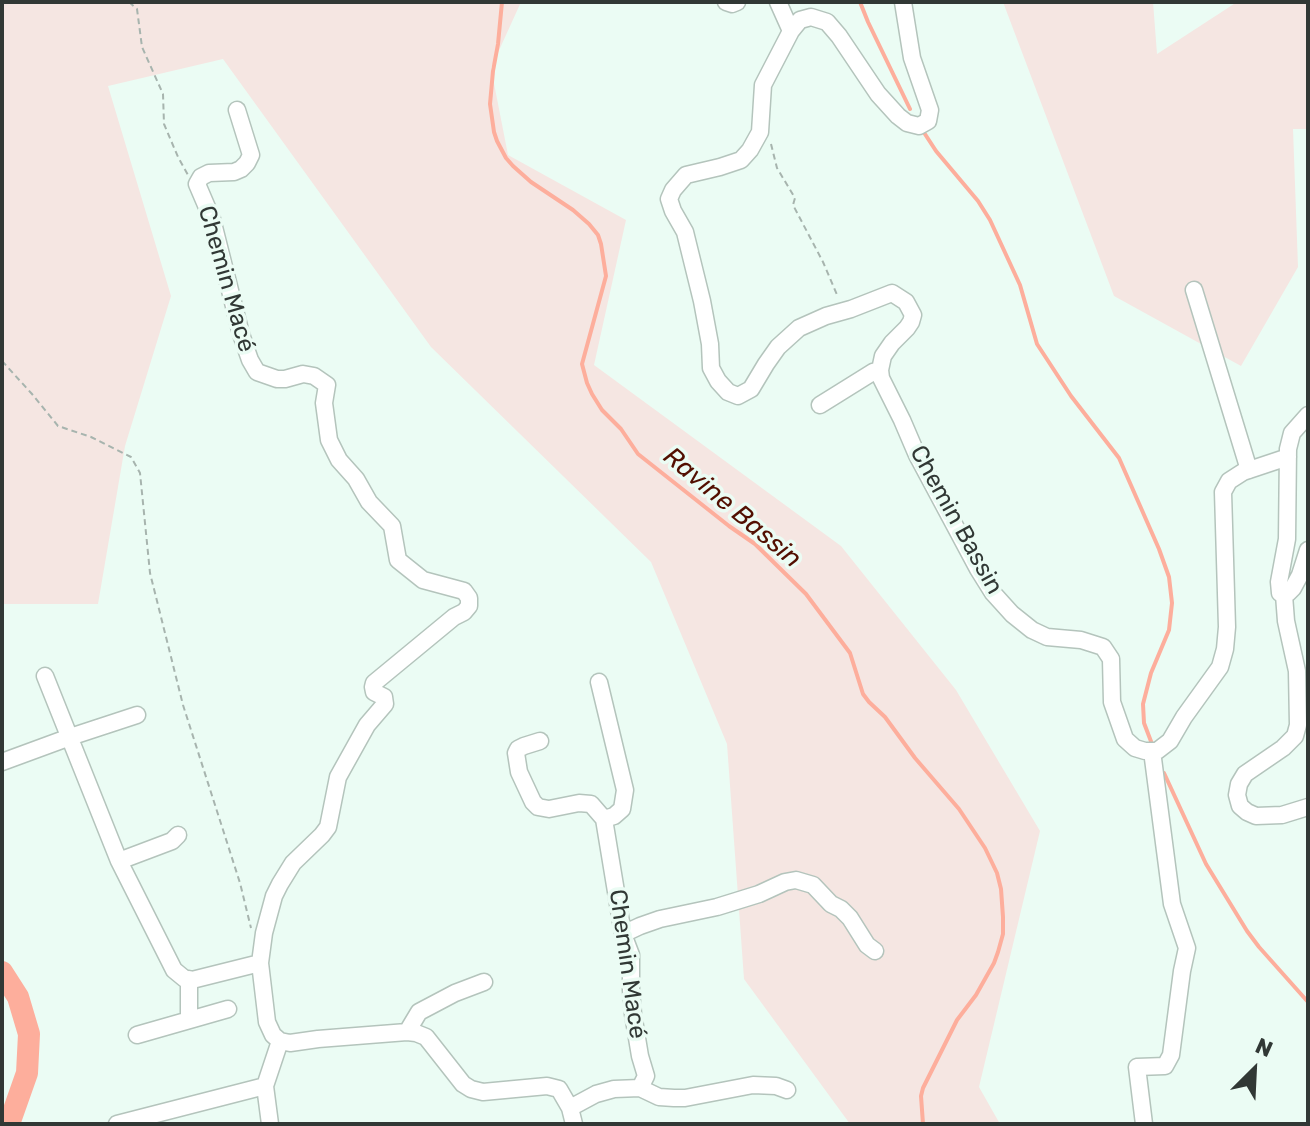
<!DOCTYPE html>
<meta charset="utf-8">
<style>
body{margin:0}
#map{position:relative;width:1310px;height:1126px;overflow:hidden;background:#ebfcf4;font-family:Rubik,sans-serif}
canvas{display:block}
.frame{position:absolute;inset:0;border:4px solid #313835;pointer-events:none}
.north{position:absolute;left:1214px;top:1030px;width:80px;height:80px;-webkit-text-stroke:6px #ebfcf4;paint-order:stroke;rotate:24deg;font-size:22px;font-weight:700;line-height:32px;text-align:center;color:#313835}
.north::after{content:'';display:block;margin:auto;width:28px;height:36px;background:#313835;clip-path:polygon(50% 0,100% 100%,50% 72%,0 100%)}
</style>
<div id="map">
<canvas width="1310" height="1126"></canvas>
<div class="frame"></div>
<div class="north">N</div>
</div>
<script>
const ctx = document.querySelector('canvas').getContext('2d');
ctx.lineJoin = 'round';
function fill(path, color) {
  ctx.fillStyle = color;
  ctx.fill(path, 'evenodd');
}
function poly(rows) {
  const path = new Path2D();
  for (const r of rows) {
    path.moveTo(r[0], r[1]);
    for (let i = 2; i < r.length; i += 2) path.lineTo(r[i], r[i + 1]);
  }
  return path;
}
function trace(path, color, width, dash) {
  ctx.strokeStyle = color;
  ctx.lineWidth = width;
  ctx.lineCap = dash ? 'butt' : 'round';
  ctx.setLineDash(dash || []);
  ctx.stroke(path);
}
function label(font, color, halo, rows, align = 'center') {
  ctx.font = font + ' Rubik,sans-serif';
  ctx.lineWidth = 7;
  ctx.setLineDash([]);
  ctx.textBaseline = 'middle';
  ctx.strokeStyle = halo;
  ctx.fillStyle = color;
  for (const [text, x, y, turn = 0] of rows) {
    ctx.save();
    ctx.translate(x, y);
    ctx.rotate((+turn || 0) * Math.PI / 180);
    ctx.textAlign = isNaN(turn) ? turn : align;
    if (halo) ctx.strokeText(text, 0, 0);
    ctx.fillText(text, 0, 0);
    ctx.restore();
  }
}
fill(poly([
 [2,2,521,2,491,68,508,155,626,220,594,365,841,546,956,690,1040,831,979,1087,1000,1124,850,1124,744,979,727,744,651,562,431,347,223,59,108,86,171,296,125,446,98,604,2,604],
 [1003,2,1153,2,1157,54,1237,2,1308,2,1308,129,1293,129,1298,267,1241,366,1114,296]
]), '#f5e6e2');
trace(poly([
 [502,2,498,44,493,71,490,104,494,132,497,141,506,158,513,166,531,182,573,210,589,224,598,235,601,244,606,276,582,364,587,383,592,394,602,410,621,429,638,454,729,526,755,544,806,594,850,653,863,694,869,702,885,717,915,758,959,809,985,848,997,873,1001,889,1003,917,1003,934,998,952,994,963,976,995,957,1020,923,1088,921,1096,923,1124],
 [860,2,868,22,910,109],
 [923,131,936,151,978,201,990,220,1020,285,1037,344,1071,396,1119,458,1159,549,1169,577,1172,603,1169,630,1151,673,1143,704,1144,723,1152,744],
 [1164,773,1206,864,1247,931,1259,947,1308,1002]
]), '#fdae9c', 4);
trace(poly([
 [2,972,18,997,29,1034,27,1073,9,1124]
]), '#fdae9c', 22);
const minor = poly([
 [726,2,732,4,737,2],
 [778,2,791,31],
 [903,2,912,58,930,110,928,121,919,126,907,123,898,116,878,94,839,36,827,22,811,17,800,20,791,31,763,85,760,132,750,150,741,160,720,167,686,175,673,190,669,199,673,211,685,232,702,301,710,344,711,368,718,381,728,392,738,396,751,389,766,364,778,347,799,328,826,316,851,309,892,293,906,302,913,315,911,322,907,328,892,343,883,356,880,370,881,378,902,420,917,455,978,569,993,593,1012,614,1032,630,1047,637,1081,640,1103,647,1111,659,1112,702,1125,739,1135,748,1145,751,1157,751,1170,741,1184,717,1220,667,1225,649,1227,627,1223,492,1229,481,1243,472,1288,457],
 [237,110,251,155,247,163,241,169,234,172,209,173,201,177,197,184,212,219,241,334,250,360,257,372,277,379,285,379,303,374,314,376,327,385,324,403,329,440,339,460,356,479,369,502,392,526,398,560,423,580,464,591,469,598,469,606,464,612,454,617,374,683,373,687,374,692,384,697,385,704,367,725,338,777,328,827,322,835,293,863,280,884,274,896,264,933,260,963,267,1022,273,1035,280,1041,290,1043,318,1039,407,1032,416,1033,426,1037,463,1084,471,1089,483,1092,547,1086,559,1089,570,1108,574,1124],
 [1194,290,1249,470],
 [820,405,873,372,880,370],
 [1308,415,1292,433,1288,449,1287,539,1279,582,1280,593,1284,595,1288,593,1293,588,1300,575,1308,550],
 [1284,595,1286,621,1297,671,1298,725,1295,736,1283,748,1245,774,1239,784,1237,795,1240,806,1247,812,1256,816,1282,815,1308,807],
 [45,676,119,861,174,970,185,979,192,980,260,963],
 [540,741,524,746,518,749,516,753,519,772,533,802,538,807,549,809,579,803,591,804,604,819],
 [2,762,70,737,137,715],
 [119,861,172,841,178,835],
 [623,934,640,926,660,919,717,907,759,894,785,882,796,880,813,885,831,904,841,909,850,918,867,945,875,951],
 [189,1019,189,979],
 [407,1032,419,1012,455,993,484,982],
 [137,1035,228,1009],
 [640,1088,659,1097,674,1098,685,1098,753,1085,776,1086,787,1090],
 [570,1108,596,1094,614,1089,640,1088,646,1076,640,1056,633,1014,631,990,631,955,623,934,604,819,614,816,622,809,625,790,599,682],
 [117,1124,265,1086],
 [270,1124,265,1086,280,1041],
 [1144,1124,1137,1067,1165,1066,1171,1055,1182,971,1187,948,1172,904,1152,751]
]);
trace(minor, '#b4c4bc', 19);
trace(poly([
 [129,2,137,9,142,47,163,94,164,124,178,157,188,175],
 [771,144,777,168,795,198,793,205,823,262,838,297],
 [2,361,32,394,58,426,91,437,131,457,140,473,150,573,183,705,240,883,251,928]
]), '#a7b4ae', 2, [6, 4]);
trace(minor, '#fff', 16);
label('24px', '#313835', '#ebfcf4', [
 ["Chemin Macé",226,279,74],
 ["Chemin Bassin",956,520,61],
 ["Chemin Macé",627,964,82]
]);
label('italic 26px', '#520f01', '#ebfcf4', [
 ["Ravine Bassin",732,508,40]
]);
</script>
